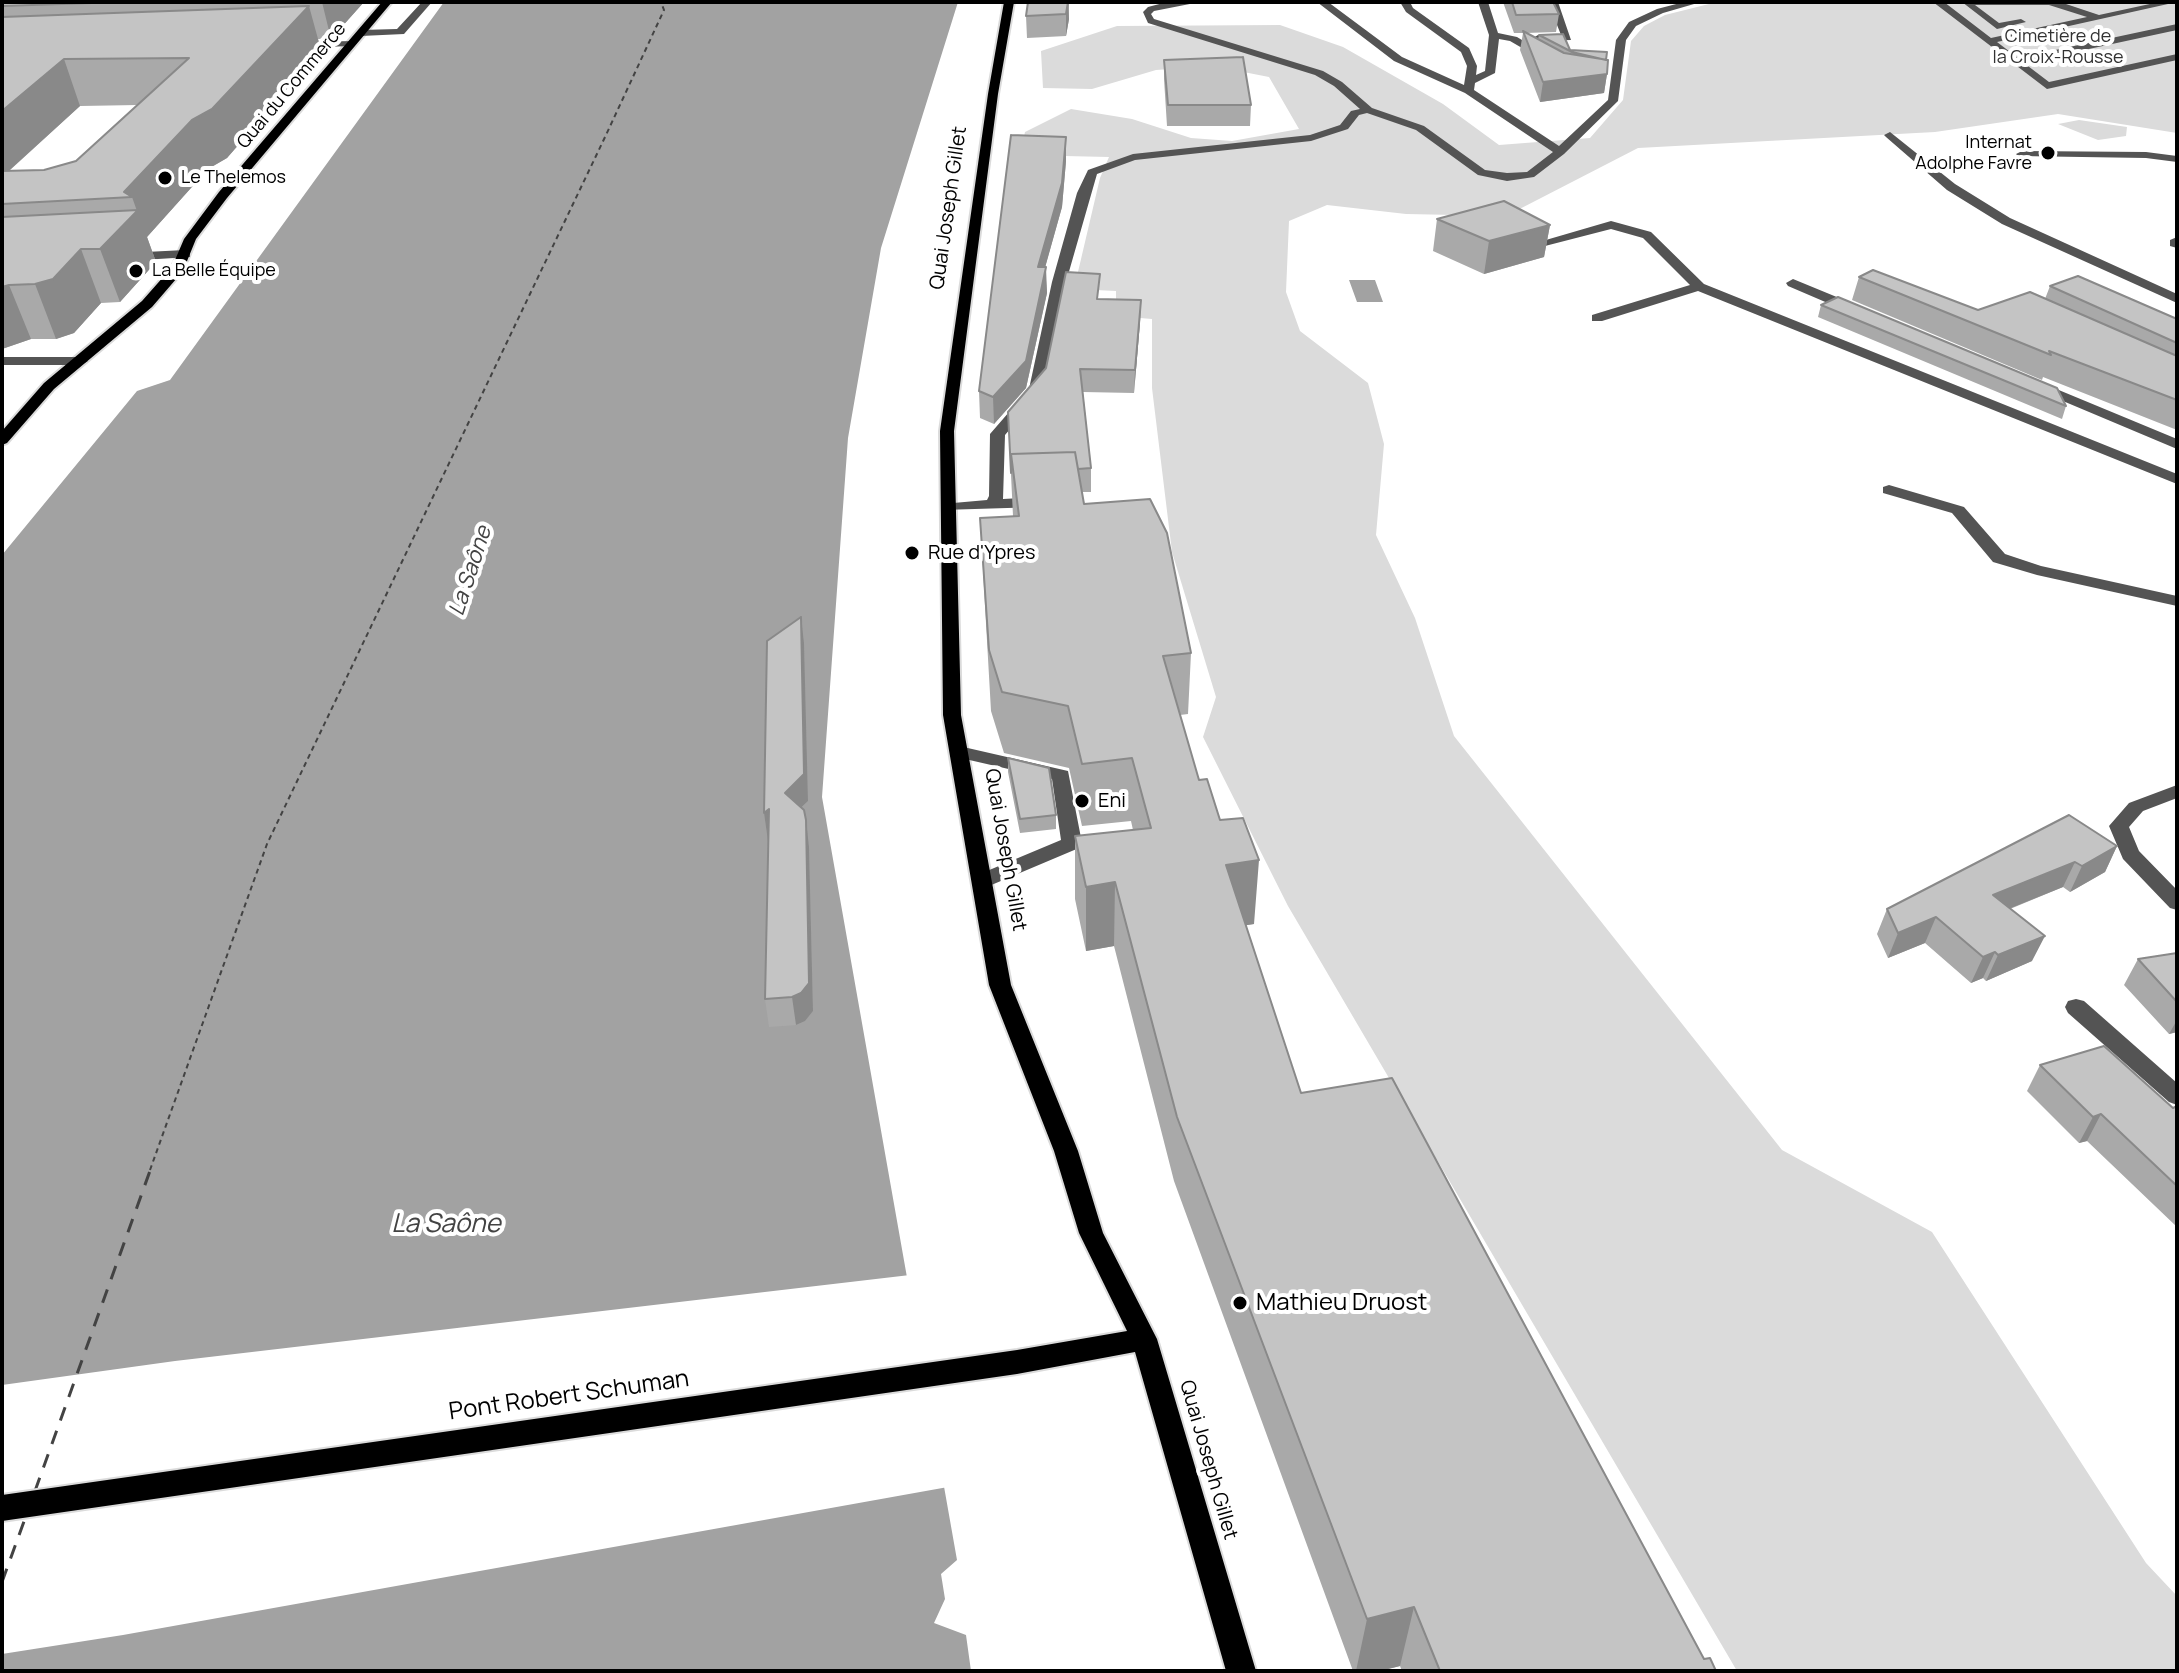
<!DOCTYPE html>
<meta charset="utf-8">
<style>
body{margin:0}
#map{position:relative;width:2179px;height:1673px;overflow:hidden;background:#fff;font-family:Manrope,sans-serif}
canvas{display:block}
.frame{position:absolute;inset:0;border:4px solid #000;pointer-events:none}
</style>
<div id="map">
<canvas width="2179" height="1673"></canvas>
<div class="frame"></div>
</div>
<script>
const ctx = document.querySelector('canvas').getContext('2d');
ctx.lineJoin = 'round';
function fill(path, color) {
  ctx.fillStyle = color;
  ctx.fill(path, 'evenodd');
}
function poly(rows) {
  const path = new Path2D();
  for (const r of rows) {
    path.moveTo(r[0], r[1]);
    for (let i = 2; i < r.length; i += 2) path.lineTo(r[i], r[i + 1]);
  }
  return path;
}
function trace(path, color, width, dash) {
  ctx.strokeStyle = color;
  ctx.lineWidth = width;
  ctx.lineCap = dash ? 'butt' : 'round';
  ctx.setLineDash(dash || []);
  ctx.stroke(path);
}
function label(font, color, halo, rows, align = 'center') {
  ctx.font = font + ' Manrope,sans-serif';
  ctx.lineWidth = 8;
  ctx.setLineDash([]);
  ctx.textBaseline = 'middle';
  ctx.strokeStyle = halo;
  ctx.fillStyle = color;
  for (const [text, x, y, turn = 0] of rows) {
    ctx.save();
    ctx.translate(x, y);
    ctx.rotate((+turn || 0) * Math.PI / 180);
    ctx.textAlign = isNaN(turn) ? turn : align;
    if (halo) ctx.strokeText(text, 0, 0);
    ctx.fillText(text, 0, 0);
    ctx.restore();
  }
}
fill(poly([
 [1717,2,2177,2,2177,133,2058,114,1935,132,1638,148,1506,216,1406,214,1327,205,1289,221,1286,292,1300,331,1368,383,1384,444,1376,535,1415,618,1454,736,1782,1150,1932,1232,2146,1563,2177,1596,2177,1671,1737,1671,1288,906,1203,737,1216,697,1172,552,1152,388,1152,319,1116,316,1116,291,1074,289,1100,178,1109,157,1020,155,1025,132,1071,109,1132,119,1191,138,1232,141,1299,129,1269,77,1213,66,1156,70,1092,89,1043,88,1041,51,1117,26,1280,25,1343,47,1443,104,1499,145,1590,138,1623,100,1631,41,1644,26,1665,15],
 [2079,120,2127,127,2126,136,2098,140,2058,124]
]), '#dbdbdb');
fill(poly([
 [444,2,958,2,881,248,848,438,822,797,957,1560,941,1574,945,1599,934,1623,966,1635,971,1671,2,1671,2,555,137,391,170,380],
 [1349,280,1375,280,1383,302,1357,302]
]), '#a2a2a2');
fill(poly([
 [910,1275,948,1487,123,1635,2,1654,2,1385,175,1361]
]), '#fff');
trace(poly([
 [150,1170,267,844,606,135,664,10,661,2]
]), '#434343', 2, [5, 4]);
trace(poly([
 [35,1491,151,1168],
 [2,1582,26,1516]
]), '#434343', 3, [14, 11]);
const major = poly([
 [382,2,392,2,227,198,196,239,183,271,152,307,54,389,7,443,2,445,2,431,44,383,142,301,172,267,184,239,219,192,382,2],
 [1004,2,1014,2,998,94,954,431,961,715,1011,985,1078,1151,1103,1233,1157,1339,1256,1671,1226,1671,1135,1352,1017,1374,2,1521,2,1495,1017,1350,1127,1331,1079,1233,1054,1151,989,985,943,715,940,431,988,94,1004,2]
]);
trace(major, '#dbdbdb', 4);
fill(poly([
 [422,2,432,2,404,34,361,36,356,33,361,30,397,29,422,2],
 [1167,2,1200,2,1154,11,1151,14,1154,19,1323,71,1342,82,1372,108,1424,126,1485,170,1507,173,1527,172,1553,152,1465,93,1394,61,1317,2,1328,2,1402,57,1464,85,1467,66,1461,52,1406,12,1400,2,1410,2,1413,8,1469,48,1477,66,1476,75,1485,71,1489,35,1478,2,1488,2,1498,33,1517,37,1550,57,1541,59,1510,41,1499,39,1495,73,1475,83,1474,90,1559,146,1608,100,1616,40,1629,22,1657,9,1684,2,1701,2,1663,13,1636,26,1626,40,1618,101,1564,154,1534,177,1507,181,1478,175,1416,130,1367,113,1359,115,1348,129,1311,141,1135,160,1097,174,1066,282,1043,390,1005,435,1003,499,1040,497,1048,502,1040,507,942,510,942,504,987,500,989,496,990,434,1029,389,1052,282,1077,193,1088,170,1133,154,1310,135,1340,125,1351,111,1360,109,1334,86,1315,75,1148,23,1143,12,1148,7,1167,2],
 [1548,2,1558,2,1571,40,1538,41,1533,38,1538,35,1561,35,1548,2],
 [1933,2,1944,2,1991,38,2087,17,2049,5,1975,5,1999,23,2021,19,2026,22,1997,29,1962,2,2060,2,2099,15,2159,2,2177,2,1997,42,2018,58,2177,24,2177,30,2024,63,2049,82,2177,54,2177,60,2047,89,1933,2],
 [356,41,357,43,352,46,294,48,289,45,294,42,356,41],
 [1890,132,1955,184,2010,218,2177,294,2177,303,2002,224,1947,190,1886,137,1884,135,1890,132],
 [2022,151,2146,152,2177,156,2177,162,2146,158,2018,156,2016,154,2022,151],
 [1611,221,1651,232,1704,284,2177,474,2177,484,1698,291,1602,321,1592,321,1592,315,1690,285,1643,238,1611,229,1545,246,1539,242,1611,221],
 [2177,237,2177,248,2170,246,2170,240,2177,237],
 [185,250,190,251,190,257,126,261,120,257,126,253,185,250],
 [1793,279,1861,307,1863,310,1851,313,1788,286,1786,283,1793,279],
 [2,357,81,357,88,361,81,365,2,365,2,357],
 [2037,381,2177,439,2177,449,2032,388,2032,382,2037,381],
 [1889,485,1964,507,2005,554,2041,566,2177,596,2177,606,2037,575,1993,562,1952,513,1883,493,1883,487,1889,485],
 [959,746,1068,771,1082,843,1079,848,989,886,975,886,972,881,975,876,1061,840,1052,779,952,756,950,752,952,748,959,746],
 [2177,785,2177,798,2143,811,2129,827,2139,851,2177,890,2177,910,2170,908,2123,859,2109,826,2129,803,2177,785],
 [2076,999,2084,1001,2177,1083,2177,1105,2169,1102,2068,1013,2065,1007,2068,1001,2076,999]
]), '#545454');
fill(major, '#000');
fill(poly([
 [2,2,364,2,331,39,318,39,321,50,227,158,208,169,147,237,156,262,120,302,101,303,74,333,56,339,31,339,2,349],
 [137,105,76,161,44,170,9,171,80,106],
 [1028,2,1069,2,1069,19,1066,36,1027,38,1026,16],
 [1503,2,1553,2,1559,14,1556,32,1526,33,1538,39,1539,35,1570,50,1607,74,1604,93,1540,102,1520,50,1523,33,1514,33],
 [1164,60,1251,105,1250,126,1167,126,1164,79],
 [1066,137,1066,161,1062,207,1045,267,1047,293,1026,388,994,424,980,418,979,391],
 [1437,219,1550,225,1544,257,1484,274,1433,251],
 [1859,277,1978,310,2045,299,2050,286,2177,319,2177,430,2043,377,2042,380,1852,300],
 [1099,299,1141,300,1140,322,1134,393,1083,392,1091,468,1091,492,1082,492,1084,504,1191,653,1188,714,1180,715,1199,780,1254,924,1246,925,1301,1093,1704,1659,1716,1671,1402,1671,1400,1666,1380,1671,1353,1671,1174,1181,1114,946,1086,951,1075,899,1075,836,1133,830,1131,821,1082,826,1069,768,1004,753,991,711,980,518,1013,516,1008,412,1046,368],
 [1821,305,2066,406,2062,419,1818,317],
 [801,617,804,643,808,801,801,808,809,847,813,1011,805,1021,796,1025,769,1027,765,999,768,840,764,813],
 [1008,758,1056,815,1056,829,1020,833,1008,772],
 [2117,846,2105,872,2070,892,2063,887,2010,909,2032,961,1986,981,1983,978,1971,983,1925,943,1888,958,1877,934,1887,909],
 [2177,953,2177,1032,2169,1034,2124,985,2138,959],
 [2040,1065,2173,1108,2177,1106,2177,1227,2087,1141,2079,1143,2027,1091]
]), '#a9a9a9');
fill(poly([
 [322,2,364,2,331,39],
 [1068,2,1069,19,1066,36,1066,14],
 [309,6,321,50,227,158,208,169,147,237,156,262,120,302,100,249,137,211,132,197,124,192,192,120],
 [64,59,80,106,2,177,2,111],
 [1607,74,1604,93,1540,102,1543,82],
 [1066,137,1066,161,1062,207,1038,293,1038,267],
 [1550,225,1544,257,1484,274,1489,241],
 [81,249,101,303,74,333,56,339,35,284],
 [1046,267,1047,293,1026,388,994,424,993,397],
 [9,285,31,339,2,349,2,287],
 [1141,300,1140,322,1134,393,1135,370],
 [801,617,804,643,808,801,788,820,785,793],
 [769,809,768,841,764,813],
 [806,820,809,847,813,1011,805,1021,796,1025,792,997],
 [2117,846,2105,872,2070,892,2082,866],
 [1259,860,1254,924,1222,929,1226,865],
 [2075,862,2063,887,1981,920,1993,895],
 [1115,882,1114,946,1086,951,1086,887],
 [1936,917,1925,943,1888,958,1898,933],
 [2045,936,2032,961,1986,981,1998,955],
 [1995,952,1983,978,1971,983,1983,957],
 [2177,1020,2177,1032,2169,1034],
 [2101,1114,2087,1141,2079,1143,2093,1117],
 [1414,1607,1400,1666,1380,1671,1356,1671,1367,1619]
]), '#898989');
const building = poly([
 [2,2,122,2,2,6,2,2],
 [1028,2,1068,2,1066,14,1026,16,1028,2],
 [1512,2,1553,2,1559,14,1516,15,1512,2],
 [309,6,212,109,192,120,124,192,132,197,2,204,2,171,44,170,76,161,189,58,64,59,2,111,2,17,309,6],
 [1523,31,1564,53,1608,60,1607,74,1543,82,1523,31],
 [1563,34,1570,50,1607,52,1606,60,1572,52,1539,35,1563,34],
 [1243,57,1251,105,1168,105,1164,60,1243,57],
 [1011,135,1066,137,1062,183,1038,267,1046,267,1026,361,993,397,979,391,1011,135],
 [1504,201,1550,225,1489,241,1437,219,1504,201],
 [138,210,100,249,81,249,53,279,35,284,9,285,2,287,2,217,138,210],
 [1873,270,1978,310,2030,292,2177,356,2177,400,2049,351,2051,355,1859,277,1873,270],
 [1066,272,1100,274,1097,299,1141,300,1135,370,1080,369,1091,468,1078,469,1075,452,1011,454,1011,473,1008,412,1046,368,1066,272],
 [2078,276,2177,319,2177,343,2050,286,2078,276],
 [1838,297,2057,388,2066,406,1821,305,1838,297],
 [1075,452,1084,504,1150,499,1167,533,1191,653,1163,656,1199,780,1207,779,1220,820,1243,818,1259,860,1226,865,1301,1093,1392,1078,1704,1659,1710,1658,1716,1671,1440,1671,1414,1607,1367,1619,1177,1117,1115,882,1086,887,1075,836,1151,828,1132,758,1082,764,1068,706,1002,692,989,650,980,518,1019,516,1011,454,1075,452],
 [801,617,804,774,785,793,804,810,806,820,809,983,801,993,792,997,765,999,769,809,764,813,767,641,801,617],
 [1008,758,1049,768,1056,815,1020,819,1008,758],
 [2069,815,2117,846,2082,866,2075,862,1993,895,2045,936,1998,955,1995,952,1983,957,1936,917,1898,933,1887,909,2069,815],
 [2177,953,2177,1002,2138,959,2177,953],
 [2104,1046,2173,1108,2177,1106,2177,1186,2101,1114,2093,1117,2040,1065,2104,1046]
]);
fill(building, '#c4c4c4');
trace(building, '#898989', 2);
for (const [x, y, r, color] of [
 [2048,153,8,"#000"],
 [165,178,8,"#000"],
 [136,271,8,"#000"],
 [912,553,8,"#000"],
 [1082,801,8,"#000"],
 [1240,1303,8,"#000"]
]) {
  const dot = new Path2D();
  dot.arc(x, y, r, 0, 2 * Math.PI);
  ctx.fillStyle = color;
  ctx.fill(dot);
  trace(dot, '#fff', 3);
}
label('18px', '#323232', '#fff', [
 ["Cimetière de",2058,37],
 ["la Croix-Rousse",2058,58]
]);
label('18px', '#000', '#fff', [
 ["Quai du Commerce",292,86,-50]
]);
label('18px', '#000', '#fff', [
 ["Internat",2032,143,"right"],
 ["Adolphe Favre",2032,164,"right"],
 ["Le Thelemos",181,178],
 ["La Belle Équipe",152,271]
], 'left');
label('20px', '#000', '#fff', [
 ["Quai Joseph Gillet",949,208,-82],
 ["Quai Joseph Gillet",1005,850,80],
 ["Quai Joseph Gillet",1208,1460,74]
]);
label('20px', '#000', '#fff', [
 ["Rue d'Ypres",928,553],
 ["Eni",1098,801]
], 'left');
label('italic 22px', '#434343', '#fff', [
 ["La Saône",471,571,-72]
]);
label('24px', '#000', '#fff', [
 ["Mathieu Druost",1256,1303]
], 'left');
label('24px', '#000', '#fff', [
 ["Pont Robert Schuman",569,1396,-8]
]);
label('italic 26px', '#434343', '#fff', [
 ["La Saône",446,1225]
]);
</script>
